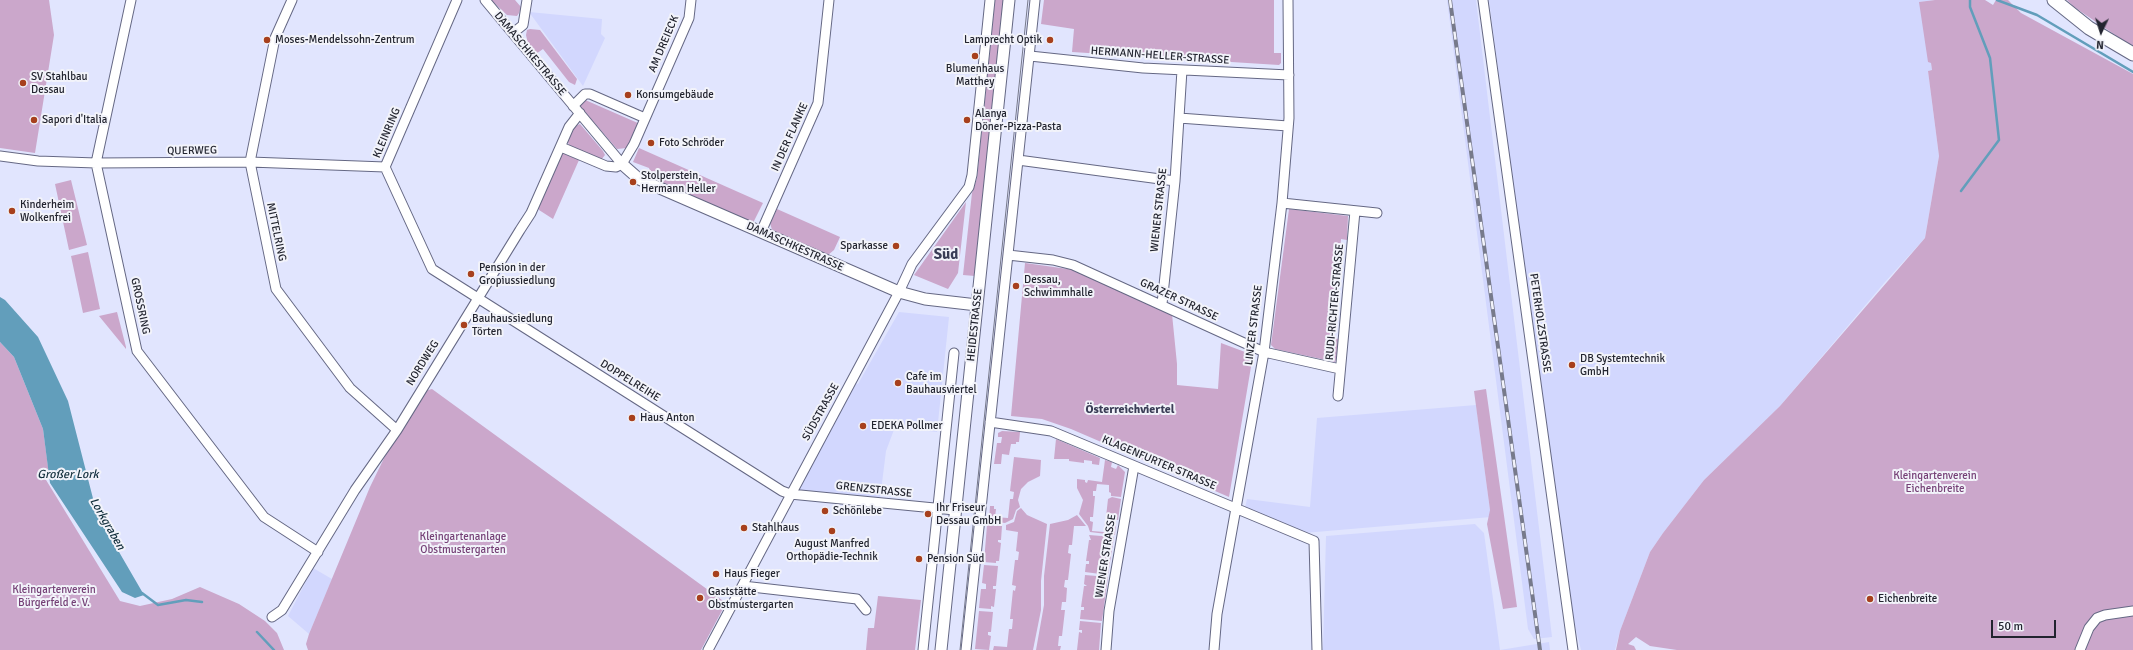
<!DOCTYPE html>
<meta charset="utf-8">
<style>
body{margin:0}
#map{position:relative;width:2133px;height:650px;overflow:hidden;background:#e1e5fe;font-family:Signika,sans-serif}
canvas{display:block}
.north{position:absolute;left:2081px;top:12px;width:40px;height:40px;-webkit-text-stroke:3px #f2f3fa;paint-order:stroke;rotate:184deg;font-size:11px;font-weight:700;line-height:16px;text-align:center;color:#22242f}
.north::after{content:'';display:block;margin:auto;width:14px;height:18px;background:#22242f;clip-path:polygon(50% 0,100% 100%,50% 72%,0 100%)}
.scale{position:absolute;left:1991px;top:620px;width:65px;height:18px;box-sizing:border-box;border:2px solid #22242f;border-top:0;padding-left:5px;font-size:12px;line-height:14px;white-space:nowrap;color:#22242f;-webkit-text-stroke:3px #f2f3fa;paint-order:stroke}
</style>
<div id="map">
<canvas width="2133" height="650"></canvas>
<div class="north">N</div>
<div class="scale">50 m</div>
</div>
<script>
const ctx = document.querySelector('canvas').getContext('2d');
ctx.lineJoin = 'round';
function fill(path, color) {
  ctx.fillStyle = color;
  ctx.fill(path, 'evenodd');
}
function poly(rows) {
  const path = new Path2D();
  for (const r of rows) {
    path.moveTo(r[0], r[1]);
    for (let i = 2; i < r.length; i += 2) path.lineTo(r[i], r[i + 1]);
  }
  return path;
}
function trace(path, color, width, dash) {
  ctx.strokeStyle = color;
  ctx.lineWidth = width;
  ctx.lineCap = dash ? 'butt' : 'round';
  ctx.setLineDash(dash || []);
  ctx.stroke(path);
}
function label(font, color, halo, rows, align = 'center') {
  ctx.font = font + ' Signika,sans-serif';
  ctx.lineWidth = 4;
  ctx.setLineDash([]);
  ctx.textBaseline = 'middle';
  ctx.strokeStyle = halo;
  ctx.fillStyle = color;
  for (const [text, x, y, turn = 0] of rows) {
    ctx.save();
    ctx.translate(x, y);
    ctx.rotate((+turn || 0) * Math.PI / 180);
    ctx.textAlign = isNaN(turn) ? turn : align;
    if (halo) ctx.strokeText(text, 0, 0);
    ctx.fillText(text, 0, 0);
    ctx.restore();
  }
}
fill(poly([
 [1447,0,1476,0,1552,637,1534,639,1528,629],
 [1489,0,1935,0,1920,2,1931,63,1932,70,1928,71,1939,156,1925,238,1885,282,1780,406,1704,480,1663,533,1650,552,1620,631,1615,650,1581,650,1566,589],
 [529,12,602,19,601,34,605,38,583,86],
 [899,312,949,317,937,432,895,427,886,451,880,499,797,490,855,383,858,384],
 [1476,405,1491,517,1304,533,1245,508,1247,499,1310,507,1317,418],
 [1475,524,1484,533,1500,650,1549,642,1550,650,1323,650,1326,536],
 [313,568,332,579,309,634,288,616]
]), '#d2d7fe');
fill(poly([
 [0,0,49,0,54,35,35,153,0,148],
 [491,0,515,0,521,7,519,13,517,16,507,15],
 [995,0,1005,0,975,276,963,275,972,193,977,178],
 [1044,0,1274,0,1274,53,1281,53,1281,63,1279,65,1072,52,1074,29,1041,24],
 [1935,0,1985,0,1993,5,1996,0,2008,0,2021,13,2133,74,2133,650,1677,650,1650,646,1636,637,1628,644,1634,646,1636,650,1616,650,1620,631,1650,552,1663,533,1704,480,1780,406,1925,238,1939,156,1928,71,1932,70,1931,63,1928,62,1919,2],
 [2067,0,2133,0,2133,47,2074,7],
 [530,29,540,30,577,79,575,85,569,82,543,49,536,54,528,44,526,35,527,30],
 [583,99,640,124,627,148,617,149,580,106],
 [580,124,603,151,605,155,601,160,569,145,567,140,573,127],
 [639,148,763,203,753,223,652,179,649,168,633,162],
 [563,153,579,160,553,219,539,210,538,205,560,155],
 [71,180,87,245,69,250,55,184],
 [966,202,958,273,948,289,914,275],
 [777,209,840,237,834,250,828,255,772,230,770,223],
 [1289,209,1348,216,1347,240,1341,239,1333,338,1339,339,1338,355,1335,362,1275,349,1271,345],
 [88,252,100,309,83,313,71,256],
 [1025,263,1075,270,1172,314,1177,364,1177,385,1218,389,1221,343,1253,355,1229,497,1071,429,1042,419,1011,416],
 [117,312,126,347,126,349,99,316],
 [0,342,14,357,43,429,49,474,43,475,120,601,140,606,172,599,200,587,239,604,265,621,277,633,284,650,0,650],
 [432,389,726,603,701,650,308,650,306,644,309,634,370,487,389,448,425,391],
 [1486,389,1517,607,1503,609,1487,524,1490,510,1474,391],
 [1002,431,1020,432,1019,442,1016,442,1016,444,1011,444,1009,455,1002,454,1001,464,994,464,997,443,1001,443,1002,437,998,437,998,433],
 [1056,439,1100,458,1099,465,1092,464,1092,461,1084,460,1084,463,1069,461,1069,459,1054,459],
 [1014,457,1041,460,1040,476,1028,482,1021,489,1018,500,1020,507,1016,510,1013,519,1005,523,989,521,990,506,994,506,994,509,996,509,995,517,1008,518,1010,499,1013,499,1014,492,1010,491],
 [1105,460,1112,462,1111,467,1116,469,1118,465,1125,472,1121,497,1111,496,1111,493,1109,492,1109,485,1097,484,1096,491,1093,491,1093,496,1095,496,1093,517,1090,517,1090,521,1093,522,1092,531,1104,532,1105,522,1116,522,1115,535,1090,532,1088,526,1079,514,1083,500,1077,488,1077,479,1085,480,1085,482,1087,483,1088,480,1102,482],
 [1112,497,1121,499,1118,520,1109,519,1109,517,1106,517,1108,499],
 [1021,508,1027,515,1047,524,1041,581,1041,610,1033,650,993,650,994,646,1007,647,1009,629,1012,629,1013,619,1010,619,1013,590,1015,591,1016,586,1012,585,1015,560,1018,560,1019,552,1016,551,1018,532,1006,530,1006,525,1014,522,1017,511],
 [1077,515,1086,526,1074,526,1072,545,1069,545,1068,553,1071,554,1068,580,1065,580,1064,587,1067,588,1066,602,1062,602,1061,610,1065,610,1062,636,1059,636,1058,646,1061,646,1060,650,1036,650,1044,605,1044,576,1050,524,1068,520],
 [987,525,1002,526,1001,540,998,540,998,542,1001,543,999,561,996,561,996,563,984,562],
 [1089,535,1114,537,1108,575,1085,572,1086,564,1089,564,1089,561,1086,561,1089,540,1091,540],
 [984,565,998,566,996,586,993,586,993,589,996,589,994,607,991,606,991,609,979,608,981,589,986,589,986,584,982,583],
 [1085,575,1108,577,1102,621,1080,619,1081,610,1084,610,1084,607,1081,607,1084,586,1087,586,1084,584],
 [878,596,921,600,915,650,866,650,868,628,874,628],
 [979,611,993,612,991,632,988,632,988,635,991,636,989,650,975,649],
 [1080,621,1101,623,1099,650,1077,650,1079,632,1082,633,1082,630,1079,630]
]), '#cba7cb');
fill(poly([
 [0,297,5,300,38,337,68,401,97,514,144,595,135,598,122,592,50,483,43,429,14,357,0,342]
]), '#629ebb');
trace(poly([
 [1997,0,2037,15,2133,72],
 [1961,191,1999,140,1990,58,1970,7,1970,0],
 [142,593,158,605,186,600,202,602],
 [257,632,274,650]
]), '#629ebb', 2.5);
const minor = poly([
 [131,0,96,163,137,351,264,517,318,552],
 [292,0,275,38,250,162,276,289,350,388,397,430],
 [457,0,385,167,432,269,782,491,790,494,955,510],
 [485,0,622,164],
 [1483,0,1573,650],
 [513,33,523,25,527,0],
 [1030,56,1143,68,1289,75],
 [573,106,585,94,590,94,645,118],
 [1179,118,1288,126],
 [561,147,606,166,616,167,622,164,634,144,689,18,691,0],
 [0,156,38,161,96,163,250,162,385,167],
 [1018,160,1175,181],
 [1282,203,1377,213],
 [761,232,818,103,829,0],
 [1008,255,1053,260,1073,265,1264,352,1340,369],
 [1162,304,1175,181,1182,70],
 [1338,396,1355,211],
 [990,422,1051,431,1314,541,1317,650],
 [743,586,857,599,866,610],
 [272,617,282,610,355,490,397,430,520,230,531,213,569,127,580,113],
 [708,650,899,292,912,264,969,187,972,175,990,0],
 [923,650,954,353],
 [966,650,1035,0],
 [1106,650,1109,611,1134,466],
 [1214,650,1217,614,1264,352,1282,203,1289,118,1288,0],
 [2080,650,2089,628,2097,618,2105,615,2133,611]
]);
const tertiary = poly([
 [622,164,639,179,899,292,925,299,977,305],
 [941,650,1009,0]
]);
const primary = poly([
 [2054,0,2089,28,2133,54]
]);
trace(minor, '#656884', 11);
trace(tertiary, '#656884', 13);
trace(primary, '#656884', 15);
trace(minor, '#fff', 9);
trace(tertiary, '#fff', 11);
trace(primary, '#fff', 13);
trace(poly([
 [960,650,1028,0]
]), '#777a8b', 1);
const rail = poly([
 [1450,0,1540,650]
]);
trace(rail, '#777a8b', 4);
trace(rail, '#f2f3fa', 2.5, [8]);
for (const [x, y, r, color] of [
 [267,40,4,"#a7401d"],
 [1050,40,4,"#a7401d"],
 [975,56,4,"#a7401d"],
 [23,83,4,"#a7401d"],
 [628,95,4,"#a7401d"],
 [34,120,4,"#a7401d"],
 [967,120,4,"#a7401d"],
 [651,143,4,"#a7401d"],
 [633,182,4,"#a7401d"],
 [12,211,4,"#a7401d"],
 [896,246,4,"#a7401d"],
 [471,274,4,"#a7401d"],
 [1016,286,4,"#a7401d"],
 [464,325,4,"#a7401d"],
 [1572,365,4,"#a7401d"],
 [898,383,4,"#a7401d"],
 [632,418,4,"#a7401d"],
 [863,426,4,"#a7401d"],
 [825,511,4,"#a7401d"],
 [928,514,4,"#a7401d"],
 [744,528,4,"#a7401d"],
 [832,531,4,"#a7401d"],
 [919,559,4,"#a7401d"],
 [716,574,4,"#a7401d"],
 [700,598,4,"#a7401d"],
 [1870,599,4,"#a7401d"]
]) {
  const dot = new Path2D();
  dot.arc(x, y, r, 0, 2 * Math.PI);
  ctx.fillStyle = color;
  ctx.fill(dot);
  trace(dot, '#f2f3fa', 1.5);
}
label('11px', '#22242f', '#f2f3fa', [
 ["Moses-Mendelssohn-Zentrum",275,40],
 ["Lamprecht Optik",1042,40,"right"],
 ["Blumenhaus",975,69,"center"],
 ["Matthey",975,82,"center"],
 ["SV Stahlbau",31,77],
 ["Dessau",31,90],
 ["Konsumgebäude",636,95],
 ["Alanya",975,114],
 ["Döner-Pizza-Pasta",975,127],
 ["Sapori d'Italia",42,120],
 ["Foto Schröder",659,143],
 ["Stolperstein,",641,176],
 ["Hermann Heller",641,189],
 ["Kinderheim",20,205],
 ["Wolkenfrei",20,218],
 ["Sparkasse",888,246,"right"],
 ["Pension in der",479,268],
 ["Gropiussiedlung",479,281],
 ["Dessau,",1024,280],
 ["Schwimmhalle",1024,293],
 ["Bauhaussiedlung",472,319],
 ["Törten",472,332],
 ["DB Systemtechnik",1580,359],
 ["GmbH",1580,372],
 ["Cafe im",906,377],
 ["Bauhausviertel",906,390],
 ["Haus Anton",640,418],
 ["EDEKA Pollmer",871,426],
 ["Ihr Friseur",936,508],
 ["Dessau GmbH",936,521],
 ["Schönlebe",833,511],
 ["Stahlhaus",752,528],
 ["August Manfred",832,544,"center"],
 ["Orthopädie-Technik",832,557,"center"],
 ["Pension Süd",927,559],
 ["Haus Fieger",724,574],
 ["Gaststätte",708,592],
 ["Obstmustergarten",708,605],
 ["Eichenbreite",1878,599]
], 'left');
label('11px', '#22242f', '#f2f3fa', [
 ["AM DREIECK",664,44,-67],
 ["DAMASCHKESTRASSE",530,54,50],
 ["HERMANN-HELLER-STRASSE",1160,56,4],
 ["KLEINRING",387,133,-67],
 ["IN DER FLANKE",790,137,-66],
 ["QUERWEG",192,151,-1],
 ["WIENER STRASSE",1159,210,-84],
 ["MITTELRING",276,232,78],
 ["DAMASCHKESTRASSE",795,247,24],
 ["GRAZER STRASSE",1179,300,25],
 ["RUDI-RICHTER-STRASSE",1335,302,-85],
 ["GROSSRING",140,306,78],
 ["PETERHOLZSTRASSE",1540,323,82],
 ["HEIDESTRASSE",975,325,-84],
 ["LINZER STRASSE",1254,325,-83],
 ["NORDWEG",423,363,-58],
 ["DOPPELREIHE",630,381,32],
 ["SÜDSTRASSE",821,412,-61],
 ["KLAGENFURTER STRASSE",1159,463,23],
 ["GRENZSTRASSE",874,490,6],
 ["WIENER STRASSE",1106,556,-81]
]);
label('11px', '#754076', '#f2f3fa', [
 ["Kleingartenverein",1935,476],
 ["Eichenbreite",1935,489],
 ["Kleingartenanlage",463,537],
 ["Obstmustergarten",463,550],
 ["Kleingartenverein",54,590],
 ["Bürgerfeld e. V.",54,603]
]);
label('bold 12px', '#3a3d56', '#f2f3fa', [
 ["Österreichviertel",1130,410]
]);
label('italic 12px', '#122f3c', '#f2f3fa', [
 ["Großer Lork",68,475],
 ["Lorkgraben",107,524,60]
]);
label('bold 15px', '#3a3d56', '#f2f3fa', [
 ["Süd",946,255]
]);
</script>
